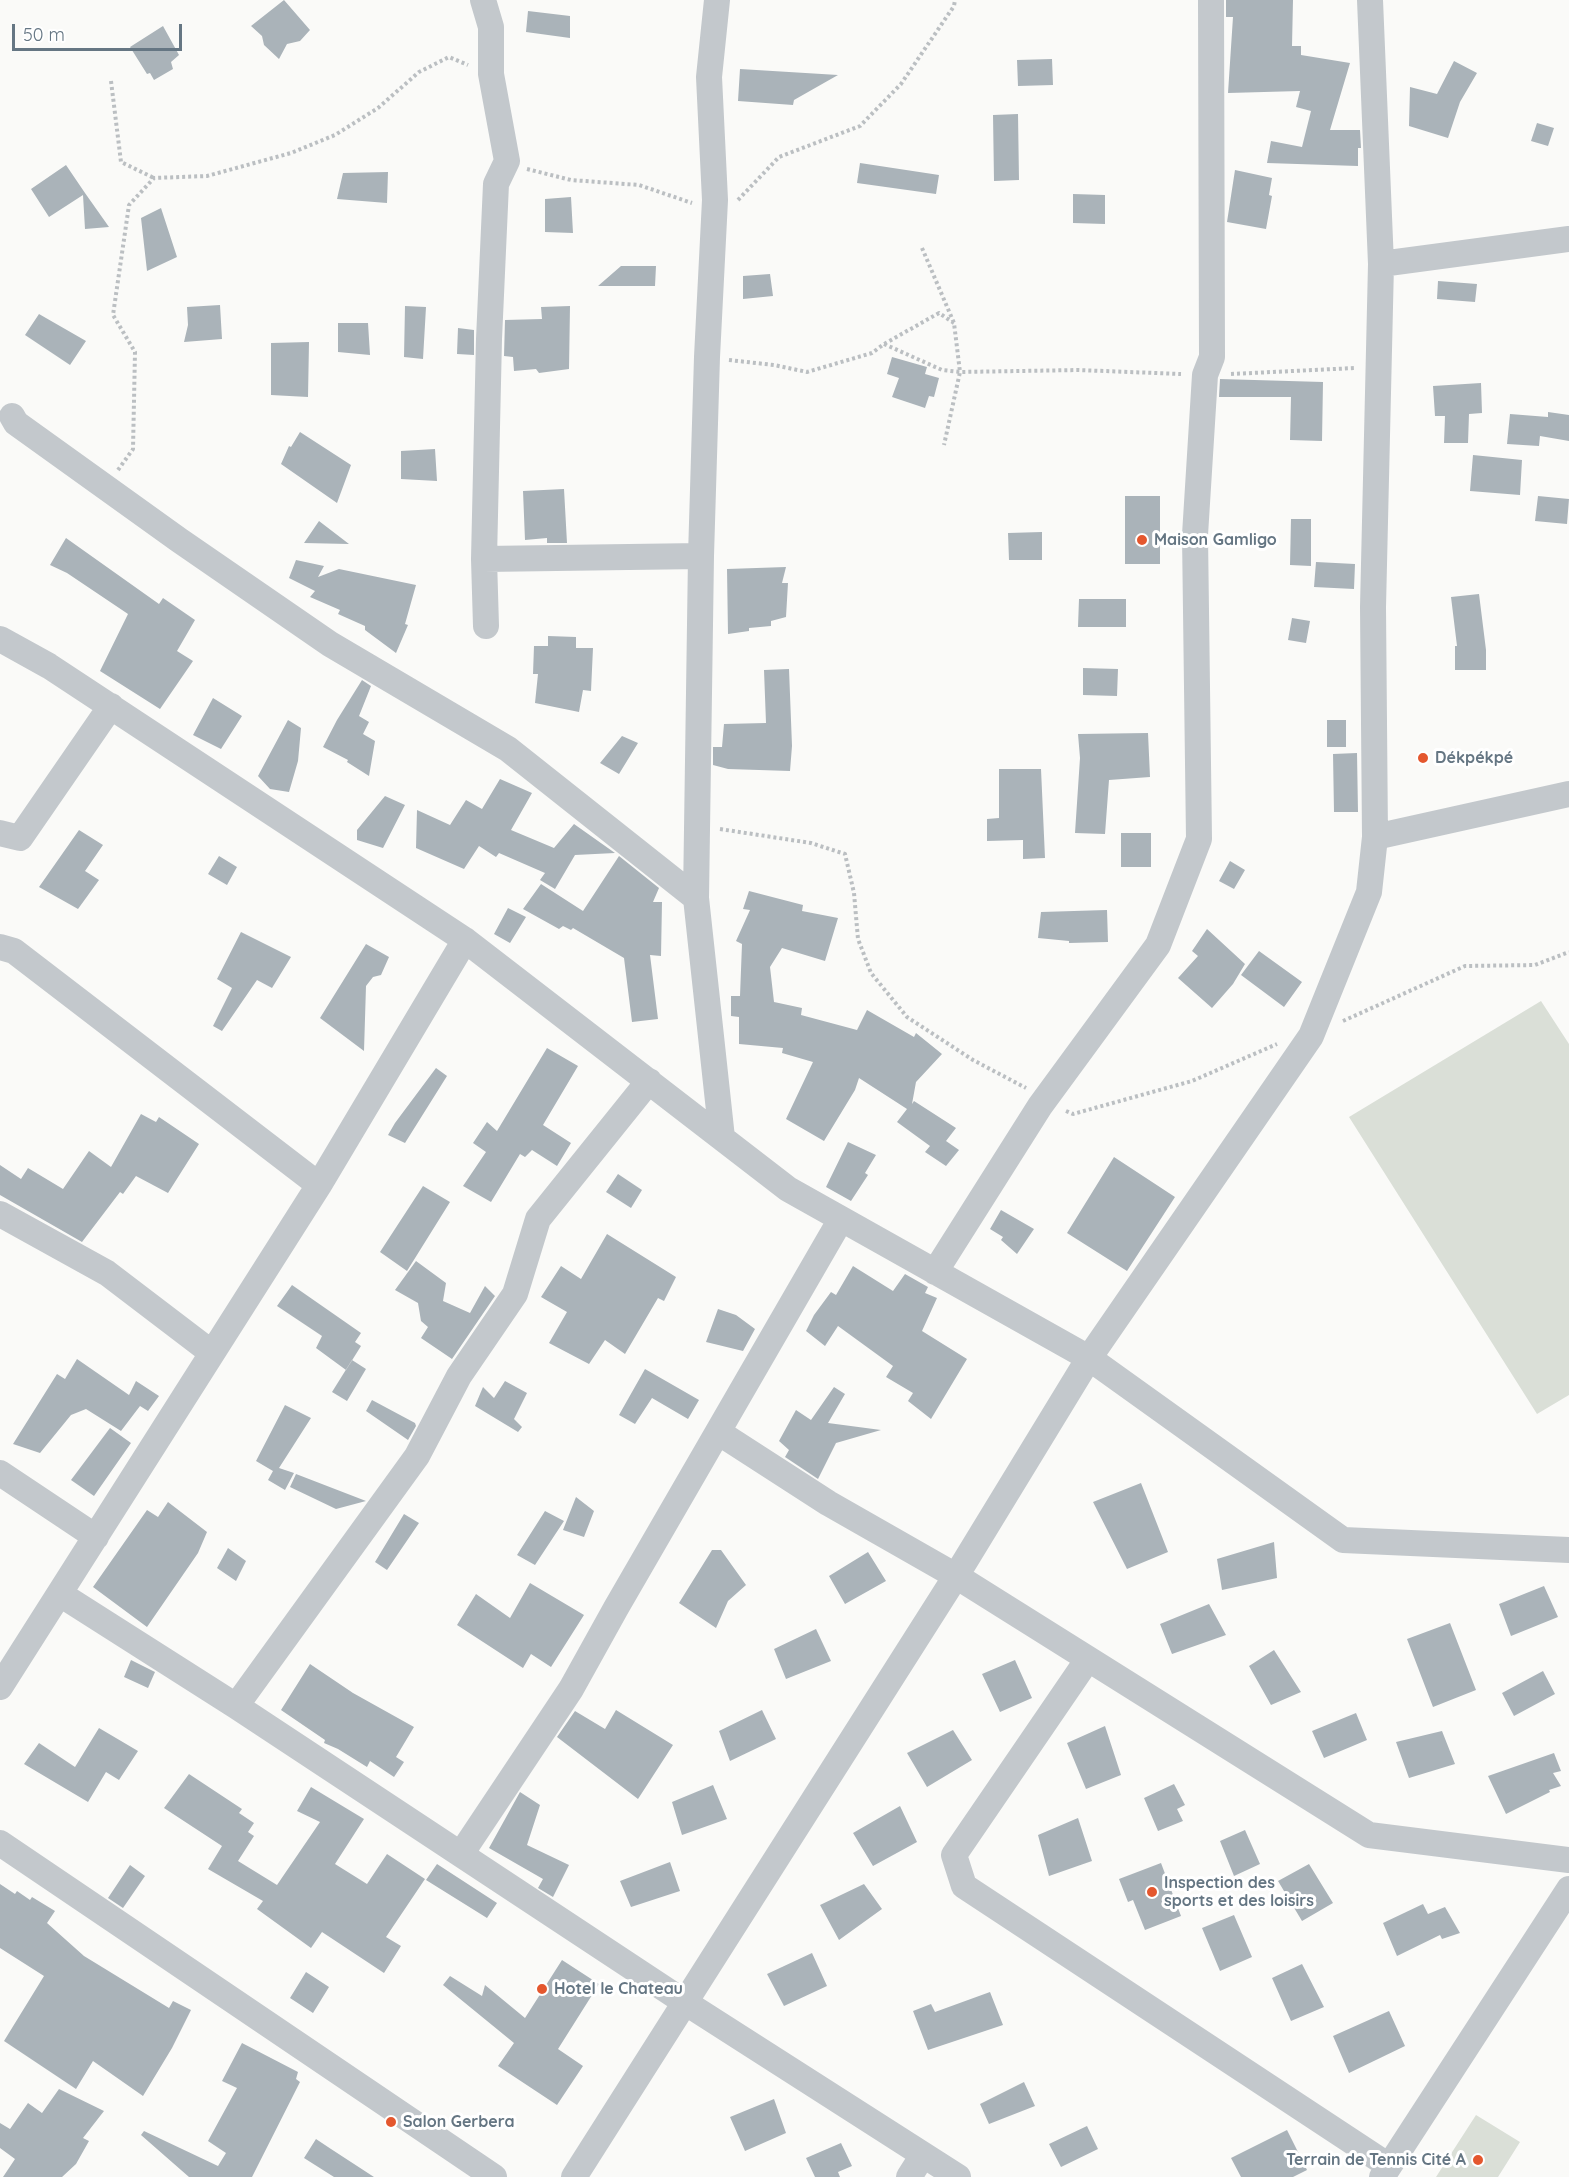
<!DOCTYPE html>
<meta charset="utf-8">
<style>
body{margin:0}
#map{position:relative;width:1569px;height:2177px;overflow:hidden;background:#fafaf8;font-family:Quicksand,sans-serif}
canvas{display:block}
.scale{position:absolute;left:12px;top:24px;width:170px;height:27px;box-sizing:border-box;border:3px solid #657683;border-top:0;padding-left:8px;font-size:18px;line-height:21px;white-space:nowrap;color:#657683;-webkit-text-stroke:4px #fff;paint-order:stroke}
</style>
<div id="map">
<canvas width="1569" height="2177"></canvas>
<div class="scale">50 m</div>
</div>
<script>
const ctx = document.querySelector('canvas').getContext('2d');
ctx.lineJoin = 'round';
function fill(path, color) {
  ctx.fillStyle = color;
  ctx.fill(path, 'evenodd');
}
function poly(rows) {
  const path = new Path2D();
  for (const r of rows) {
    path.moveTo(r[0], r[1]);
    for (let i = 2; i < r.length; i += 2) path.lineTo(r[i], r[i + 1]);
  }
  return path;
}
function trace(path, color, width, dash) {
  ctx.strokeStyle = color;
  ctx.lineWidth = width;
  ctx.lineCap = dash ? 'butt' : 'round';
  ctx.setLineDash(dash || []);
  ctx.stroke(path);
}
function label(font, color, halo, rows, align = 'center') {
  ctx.font = font + ' Quicksand,sans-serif';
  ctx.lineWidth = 6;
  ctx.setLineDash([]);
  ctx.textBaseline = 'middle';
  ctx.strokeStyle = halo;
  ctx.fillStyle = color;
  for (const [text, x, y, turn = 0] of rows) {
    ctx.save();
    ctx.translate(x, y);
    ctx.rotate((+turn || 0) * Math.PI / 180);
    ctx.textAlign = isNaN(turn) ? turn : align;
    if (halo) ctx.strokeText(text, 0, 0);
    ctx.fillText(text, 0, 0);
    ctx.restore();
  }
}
fill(poly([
 [1541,1001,1569,1044,1569,1395,1537,1414,1349,1117],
 [1476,2115,1520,2142,1498,2177,1436,2177]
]), '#dadfd7');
fill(poly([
 [284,0,310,30,300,41,287,44,279,59,264,45,262,36,251,26],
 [1226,0,1293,0,1292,46,1301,46,1301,55,1350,63,1330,130,1360,130,1361,148,1358,148,1358,166,1267,163,1271,141,1302,147,1311,111,1296,107,1300,91,1228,93,1233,17,1226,17],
 [528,11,570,16,570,38,526,32],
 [163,26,179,55,171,62,173,69,154,80,150,73,147,74,130,47],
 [1052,59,1053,85,1018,86,1017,60],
 [1454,61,1477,73,1460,102,1448,138,1409,126,1410,87,1437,94],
 [740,69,838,75,794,100,793,105,738,101],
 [1018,114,1019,180,994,181,993,115],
 [1537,123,1554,128,1548,146,1531,141],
 [860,163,939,175,936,194,857,183],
 [66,165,85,193,109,227,85,229,83,195,49,217,31,189],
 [1235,170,1272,178,1269,195,1272,196,1266,229,1227,222],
 [388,172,387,203,337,199,343,173],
 [1073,194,1105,195,1105,224,1073,223],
 [571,197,573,233,545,232,545,199],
 [161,208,177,257,147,271,141,218],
 [621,266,656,266,655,286,598,286],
 [770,274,773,296,743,299,743,276],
 [1438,281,1477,284,1475,302,1437,299],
 [220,305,222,339,184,342,188,325,187,307],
 [405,306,426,307,423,359,404,357],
 [570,306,569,369,539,373,536,369,514,371,513,357,504,356,505,320,542,319,541,307],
 [39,314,86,341,70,365,25,335],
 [338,323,368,323,370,355,338,352],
 [458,328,474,330,474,355,457,354],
 [309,342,308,397,271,395,271,343],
 [892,357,927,367,925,374,939,378,934,397,929,396,925,408,892,397,899,378,887,374],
 [1220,379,1323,382,1322,441,1290,440,1291,397,1219,397],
 [1481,383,1482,413,1469,414,1468,443,1444,443,1445,416,1435,416,1433,386],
 [1548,412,1569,415,1569,441,1540,436,1539,446,1507,444,1510,414,1548,417],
 [300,432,351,465,337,503,281,464,289,446,291,447],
 [435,449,437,481,401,479,401,451],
 [1473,455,1522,460,1520,495,1470,491],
 [564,489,567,543,547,543,547,538,525,540,523,491],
 [1125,496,1160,496,1160,564,1125,564],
 [1538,496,1569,499,1567,524,1535,521],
 [1291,519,1311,519,1311,566,1290,565],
 [319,521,349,544,304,543],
 [1042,532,1042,560,1009,560,1008,533],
 [66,538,159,604,163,598,195,620,177,651,193,661,160,709,100,671,128,614,67,573,50,565],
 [296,560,324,566,318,577,339,569,416,585,405,624,408,625,396,653,365,630,365,626,338,614,340,610,310,597,315,591,289,578],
 [1316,562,1355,564,1354,589,1314,587],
 [786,567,782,583,788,583,786,617,771,621,771,626,749,628,749,631,728,634,727,569],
 [1479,594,1486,650,1486,670,1455,670,1455,646,1457,646,1451,597],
 [1079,599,1126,599,1126,627,1078,627],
 [1292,618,1310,621,1306,643,1288,640],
 [548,636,576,637,576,648,593,648,591,691,583,690,579,712,535,703,538,674,533,674,534,646,548,646],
 [1083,668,1118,669,1117,696,1083,695],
 [789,669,792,746,790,771,728,769,713,765,713,747,722,747,724,724,766,723,764,670],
 [362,680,371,686,359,716,369,722,363,734,375,741,369,776,347,762,348,760,323,747,337,720],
 [213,698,242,716,221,749,193,735],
 [288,720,301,728,298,761,289,792,270,789,258,776],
 [1327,720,1346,720,1346,747,1327,747],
 [1148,733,1150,777,1109,780,1105,834,1075,833,1080,758,1078,734],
 [622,736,638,743,619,774,600,763],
 [1357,753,1358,812,1334,812,1333,754],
 [999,769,1041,769,1045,858,1023,859,1023,840,987,841,987,819,999,818],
 [500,779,532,793,511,830,554,848,574,824,615,853,575,855,555,889,540,880,545,873,499,853,496,857,479,846,464,869,416,848,417,810,450,825,466,800,482,809],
 [385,796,405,805,383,848,357,840,357,830],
 [79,830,103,845,85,871,99,880,78,909,39,887],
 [1121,833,1151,833,1151,867,1121,867],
 [219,856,237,867,227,885,208,874],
 [619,856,659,888,653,902,662,902,661,956,650,955,658,1019,632,1022,624,958,573,928,571,930,563,926,559,929,523,909,541,884,583,911],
 [1230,861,1245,870,1234,889,1219,881],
 [749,891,803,905,802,911,838,918,825,961,782,948,770,967,774,1002,802,1008,801,1015,857,1030,867,1010,914,1037,916,1033,942,1054,916,1082,912,1104,914,1101,956,1128,946,1141,959,1150,946,1166,925,1152,930,1146,897,1122,907,1109,859,1078,855,1090,824,1141,786,1119,813,1062,782,1053,783,1048,739,1044,739,1017,731,1016,731,996,740,996,742,944,736,941,750,910,743,909],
 [508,908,526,917,510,943,494,934],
 [1107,910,1108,942,1069,943,1069,941,1038,938,1041,912],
 [1207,929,1245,964,1233,984,1212,1008,1178,978,1198,956,1192,951],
 [241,932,291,957,272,988,257,980,222,1031,213,1026,232,988,217,979],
 [366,944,389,957,381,975,373,977,366,986,364,1051,320,1018],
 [1259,951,1302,982,1284,1007,1241,975],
 [547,1048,578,1066,543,1125,571,1143,557,1166,532,1150,525,1157,520,1154,491,1202,463,1186,486,1152,473,1143,487,1122,497,1131],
 [436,1068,447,1076,405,1143,388,1135,395,1123],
 [141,1114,156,1122,159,1117,199,1144,168,1193,136,1176,123,1194,120,1192,82,1242,0,1195,0,1165,21,1179,28,1168,63,1189,89,1151,111,1167],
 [848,1142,876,1155,865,1173,868,1175,851,1201,826,1187],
 [1114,1157,1175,1197,1127,1271,1067,1233],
 [618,1174,642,1190,631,1208,606,1192],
 [423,1186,450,1202,407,1271,380,1252],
 [1001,1210,1034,1229,1017,1254,1001,1240,1003,1237,990,1229],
 [607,1234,676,1277,664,1301,658,1298,625,1354,605,1340,589,1364,549,1343,567,1312,541,1297,561,1266,581,1279],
 [416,1261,446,1283,443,1301,470,1313,485,1286,495,1296,452,1359,421,1338,428,1327,421,1321,418,1303,395,1290],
 [853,1266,893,1291,905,1274,928,1287,925,1293,937,1298,922,1331,967,1359,931,1419,908,1401,913,1393,886,1377,893,1366,838,1326,825,1346,806,1331,814,1315,831,1292,836,1295],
 [292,1285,361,1333,355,1342,361,1346,346,1370,316,1348,322,1336,277,1306],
 [718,1309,736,1315,755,1329,743,1351,706,1342],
 [77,1359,129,1395,136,1381,159,1396,148,1411,140,1406,121,1431,86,1409,71,1415,40,1453,13,1444,57,1374,65,1379],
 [352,1360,366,1369,347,1401,332,1392],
 [645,1369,699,1400,688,1419,652,1398,635,1424,619,1415],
 [505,1381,527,1393,514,1419,522,1427,518,1432,475,1406,483,1387,494,1398],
 [834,1387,845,1394,828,1423,881,1430,836,1443,818,1479,785,1457,789,1450,779,1441,796,1410,811,1420],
 [372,1400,415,1423,416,1426,408,1440,366,1411],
 [285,1405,311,1418,279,1468,294,1473,285,1490,268,1480,273,1471,256,1461],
 [110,1428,131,1443,94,1496,71,1480],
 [296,1474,366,1501,336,1509,290,1487],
 [1141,1483,1168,1552,1127,1569,1093,1502],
 [576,1497,594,1511,584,1537,563,1530],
 [168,1502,207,1532,198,1553,147,1627,93,1587,147,1510,158,1517],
 [545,1511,564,1521,535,1565,517,1555],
 [404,1514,419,1523,387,1570,375,1562],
 [1274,1542,1277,1578,1222,1590,1217,1559],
 [228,1548,246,1561,236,1581,217,1568],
 [712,1550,721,1550,746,1585,728,1601,716,1628,679,1603],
 [868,1552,886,1581,845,1604,829,1576],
 [530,1583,584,1615,551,1667,531,1654,523,1668,457,1625,476,1594,510,1618],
 [1544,1586,1558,1617,1511,1636,1499,1604],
 [1209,1604,1226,1635,1172,1654,1160,1624],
 [1450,1623,1476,1690,1433,1707,1407,1639],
 [816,1629,831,1661,786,1679,774,1649],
 [1274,1650,1301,1692,1271,1705,1249,1666],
 [131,1660,155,1672,148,1688,124,1677],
 [1015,1660,1032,1698,1000,1712,982,1674],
 [310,1664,353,1693,414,1727,396,1757,404,1762,394,1777,370,1761,367,1767,338,1749,324,1743,325,1740,281,1710],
 [1543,1671,1555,1694,1514,1716,1502,1693],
 [616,1710,673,1745,638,1799,557,1737,575,1711,605,1729],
 [762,1710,776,1739,730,1761,719,1731],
 [1356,1713,1367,1740,1324,1758,1312,1731],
 [1105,1726,1121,1775,1086,1789,1067,1743],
 [99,1728,138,1751,119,1780,106,1772,88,1802,24,1764,39,1743,75,1767],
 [953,1730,972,1760,927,1787,907,1753],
 [1442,1731,1455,1764,1409,1778,1396,1742],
 [1554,1753,1561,1771,1553,1773,1561,1786,1549,1790,1550,1792,1506,1814,1488,1776],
 [189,1774,242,1809,239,1813,254,1823,248,1832,254,1836,238,1861,277,1885,320,1822,297,1811,311,1787,364,1819,335,1864,367,1884,387,1854,425,1879,386,1937,401,1946,384,1973,322,1932,311,1948,257,1909,263,1901,208,1869,222,1846,164,1808],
 [1174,1784,1185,1805,1177,1809,1183,1821,1158,1831,1144,1798],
 [713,1785,727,1819,682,1835,672,1802],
 [520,1792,540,1805,527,1845,569,1865,553,1897,538,1888,543,1879,489,1848],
 [900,1806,917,1842,873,1866,853,1833],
 [1078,1818,1092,1861,1049,1876,1038,1835],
 [1245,1830,1260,1864,1234,1876,1220,1841],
 [670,1862,680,1891,631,1907,620,1881],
 [1161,1863,1181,1916,1145,1930,1133,1900,1128,1902,1119,1879],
 [437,1864,497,1903,487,1918,426,1880],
 [1309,1864,1333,1903,1302,1921,1278,1881],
 [130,1865,145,1876,123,1908,108,1898],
 [0,1884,15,1894,17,1891,30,1900,32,1897,55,1911,47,1923,84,1956,169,2008,173,2001,191,2010,172,2048,143,2096,93,2061,76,2089,4,2041,44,1976,0,1948],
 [864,1884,882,1909,839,1940,820,1905],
 [1423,1904,1428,1914,1445,1907,1460,1933,1442,1939,1440,1935,1397,1956,1383,1923],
 [1234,1915,1252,1957,1220,1971,1202,1928],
 [812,1953,827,1986,784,2006,767,1974],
 [562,1960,599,1984,558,2049,583,2066,557,2105,498,2066,514,2043,443,1985,450,1976,482,1996,485,1985,525,2018],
 [1302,1964,1324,2007,1291,2021,1272,1978],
 [306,1972,329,1987,313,2013,290,1998],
 [990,1992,1003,2025,928,2050,913,2011,931,2004,935,2012],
 [1389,2011,1405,2046,1349,2073,1333,2036],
 [242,2043,298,2072,296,2079,300,2082,252,2177,189,2177,141,2135,144,2131,218,2166,226,2153,208,2141,237,2088,222,2081],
 [1024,2082,1035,2106,989,2124,980,2104],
 [59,2089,104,2111,83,2138,89,2141,76,2164,62,2177,3,2177,15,2159,0,2148,0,2123,10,2129,28,2103,42,2113],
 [774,2099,786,2133,745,2151,730,2117],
 [1087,2126,1098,2149,1061,2167,1049,2144],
 [1287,2130,1307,2170,1293,2177,1241,2177,1231,2158],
 [316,2139,331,2149,374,2177,334,2177,304,2158],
 [841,2143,852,2166,838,2172,840,2177,815,2177,806,2158]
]), '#aab3b9');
trace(poly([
 [111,81,121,162,154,178],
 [527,169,571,180,639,185,692,203],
 [738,200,779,157,860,126,901,84,954,6,955,0],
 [922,248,954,323,960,372,944,445],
 [884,344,942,370,960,372,1078,370,1181,374],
 [729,360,774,365,807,372,872,353,884,344,939,313,954,323],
 [1231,374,1355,368],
 [118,470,133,449,135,352,113,315,129,205,154,178,207,176,291,153,335,135,378,108,419,72,449,57,468,65],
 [720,829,811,843,845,854,854,893,858,939,871,973,907,1017,973,1060,1026,1088],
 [1343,1021,1465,966,1535,965,1569,952],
 [1066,1111,1073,1114,1192,1081,1277,1044]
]), '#bbbfc2', 4, [3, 3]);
trace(poly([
 [483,0,491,27,491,74,507,161,496,184,489,339,484,559,486,626],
 [717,0,709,77,715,200,707,357,701,556,696,898,722,1138],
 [1381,264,1569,239],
 [12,416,16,423,179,540,330,644,508,749,696,898],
 [484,559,701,556],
 [0,639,49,666,465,940,788,1189,1089,1358,1343,1540,1569,1550],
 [0,833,20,838,111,706],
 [1375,837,1569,794],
 [0,947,14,951,319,1185],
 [0,1214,107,1273,212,1353],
 [935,1272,1040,1106,1158,945,1199,839,1195,535,1205,375,1212,357,1211,0],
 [718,1432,828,1503,956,1576,1369,1835,1569,1860],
 [0,1473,96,1537],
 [60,1594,236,1706,686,2003,958,2177],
 [1088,1659,954,1855,964,1886,1389,2166],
 [0,1687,319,1185,465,940],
 [236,1706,417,1456,459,1376,515,1294,538,1219,649,1081],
 [0,1843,494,2177],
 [461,1854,571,1689,616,1608,841,1219],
 [574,2177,956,1576,1089,1358,1311,1036,1369,892,1375,837,1373,607,1381,264,1370,0],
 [909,2177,923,2155],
 [1382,2177,1569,1889]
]), '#c3c8cc', 26);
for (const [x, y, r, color] of [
 [1142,540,6,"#e4572e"],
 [1423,758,6,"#e4572e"],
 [1152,1892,6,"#e4572e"],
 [542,1989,6,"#e4572e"],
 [391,2122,6,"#e4572e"],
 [1478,2160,6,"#e4572e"]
]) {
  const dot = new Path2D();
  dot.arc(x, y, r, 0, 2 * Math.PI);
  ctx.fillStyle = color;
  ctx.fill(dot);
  trace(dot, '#fff', 2);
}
label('bold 16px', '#657683', '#fff', [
 ["Maison Gamligo",1154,540],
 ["Dékpékpé",1435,758],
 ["Inspection des",1164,1883],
 ["sports et des loisirs",1164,1901],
 ["Hotel le Chateau",554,1989],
 ["Salon Gerbera",403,2122],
 ["Terrain de Tennis Cité A",1466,2160,"right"]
], 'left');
</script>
